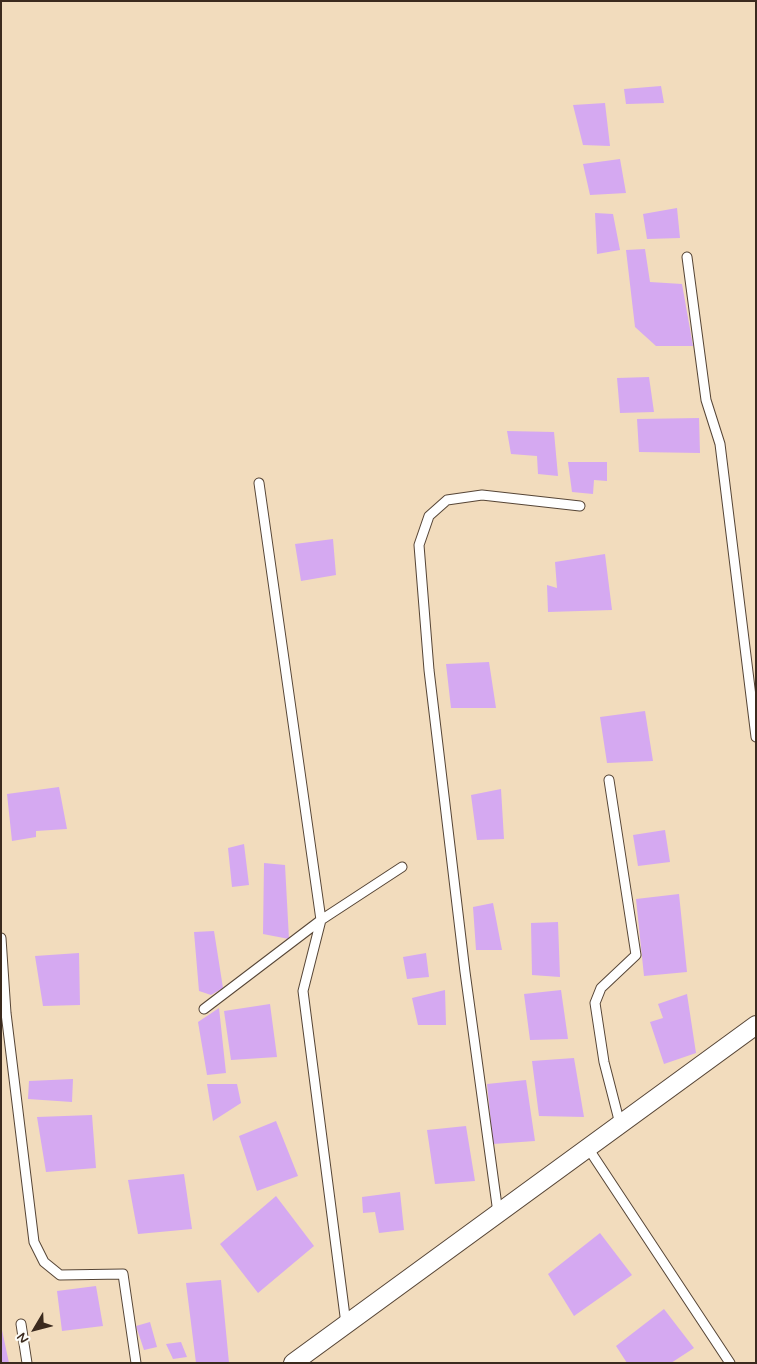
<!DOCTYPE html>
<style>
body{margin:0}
#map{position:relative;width:757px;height:1364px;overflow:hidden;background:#f2dcbd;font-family:Mynerve,sans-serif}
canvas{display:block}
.frame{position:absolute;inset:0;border:2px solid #3b2a1e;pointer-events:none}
.north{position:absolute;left:10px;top:1304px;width:50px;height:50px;-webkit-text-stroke:4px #fdfcf7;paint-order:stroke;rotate:233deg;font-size:14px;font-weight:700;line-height:20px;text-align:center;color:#3b2a1e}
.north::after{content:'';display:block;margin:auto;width:18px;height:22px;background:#3b2a1e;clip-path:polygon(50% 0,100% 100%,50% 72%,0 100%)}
</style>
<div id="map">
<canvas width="757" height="1364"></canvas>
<div class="frame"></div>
<div class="north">N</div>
</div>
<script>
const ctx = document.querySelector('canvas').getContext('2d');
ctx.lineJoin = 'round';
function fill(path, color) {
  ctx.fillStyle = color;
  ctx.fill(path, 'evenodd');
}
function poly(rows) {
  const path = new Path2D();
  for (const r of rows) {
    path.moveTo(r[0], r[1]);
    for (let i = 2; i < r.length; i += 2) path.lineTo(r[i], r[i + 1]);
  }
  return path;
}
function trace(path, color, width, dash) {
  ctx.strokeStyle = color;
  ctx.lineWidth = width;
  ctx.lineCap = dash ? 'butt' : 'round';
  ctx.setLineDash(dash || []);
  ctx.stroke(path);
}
fill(poly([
 [661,86,664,103,626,104,624,89],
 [605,103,610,146,583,145,573,105],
 [620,159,626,193,590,195,583,164],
 [677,208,680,238,647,239,643,214],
 [595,213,613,214,620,250,597,254],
 [645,249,650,282,682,284,693,346,656,346,635,327,626,250],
 [649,377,654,412,620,413,617,378],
 [699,418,700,453,639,452,637,419],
 [507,431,554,432,558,476,538,474,537,456,511,454],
 [568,462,607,462,607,481,594,480,593,494,572,492],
 [333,539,336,575,301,581,295,544],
 [605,554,612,610,548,612,547,585,557,588,555,562],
 [489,662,496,708,451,708,446,664],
 [645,711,653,761,607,763,600,717],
 [59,787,67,829,36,831,36,837,12,841,7,794],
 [501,789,504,839,477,840,471,795],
 [665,830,670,862,638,866,633,835],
 [244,844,249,885,232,887,228,848],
 [264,863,285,865,289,939,263,934],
 [679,894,687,972,644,976,636,899],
 [493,903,502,950,476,950,473,907],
 [558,922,560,977,532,975,531,923],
 [214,931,223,988,211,995,199,991,194,932],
 [79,953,80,1005,43,1006,35,956],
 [426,953,429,977,407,979,403,957],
 [445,990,446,1025,418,1025,412,998],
 [561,990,568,1039,530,1040,524,994],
 [687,994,696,1053,664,1064,650,1022,663,1018,658,1004],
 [270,1004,277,1057,231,1060,224,1011],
 [219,1008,226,1073,207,1075,198,1022],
 [574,1058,584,1117,539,1116,532,1061],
 [73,1079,72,1102,28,1099,29,1081],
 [526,1080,535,1141,493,1144,487,1084],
 [207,1084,237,1084,241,1103,213,1121],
 [92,1115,96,1168,46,1172,37,1117],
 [276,1121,298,1176,257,1191,239,1136],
 [466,1126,475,1181,435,1184,427,1130],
 [184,1174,192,1229,138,1234,128,1180],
 [400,1192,404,1230,379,1233,375,1212,363,1213,362,1197],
 [276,1196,314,1246,258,1293,220,1244],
 [600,1233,632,1275,574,1316,548,1274],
 [221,1280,229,1363,196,1363,186,1283],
 [96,1286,103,1326,62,1331,57,1291],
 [664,1309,694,1348,671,1363,627,1363,616,1346],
 [150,1322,157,1347,144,1350,136,1326],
 [1,1330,2,1330,9,1363,1,1363],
 [181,1342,187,1357,173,1359,166,1344]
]), '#d5a9f1');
const service = poly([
 [687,257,706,400,720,444,756,737],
 [259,483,321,920,303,991,346,1324],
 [609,780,636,955,601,988,595,1003,604,1062,620,1124],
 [1,938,6,1013,34,1242,44,1262,60,1275,123,1274,136,1363],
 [204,1009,321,920,402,867],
 [588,1148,730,1363],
 [498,1213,465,972,429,670,419,545,429,516,447,500,482,495,580,506],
 [21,1324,27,1363]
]);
const minor = poly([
 [293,1363,756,1025]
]);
trace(service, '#564536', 11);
trace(minor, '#564536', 20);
trace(service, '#fff', 9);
trace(minor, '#fff', 18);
</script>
